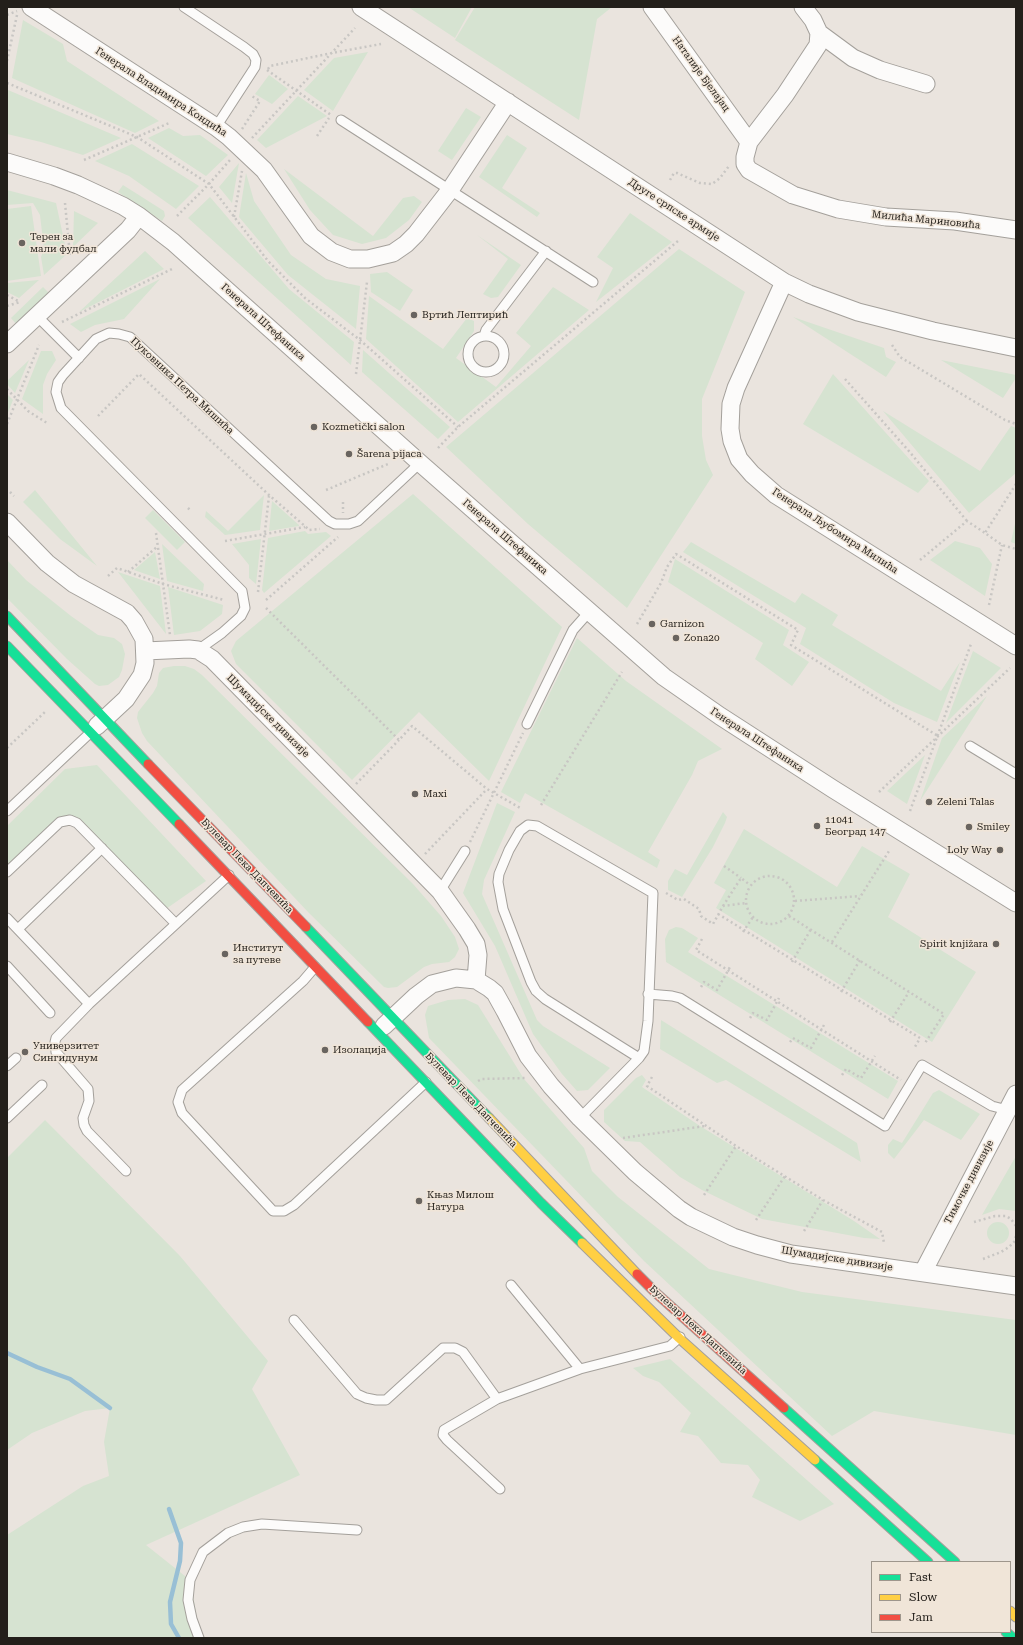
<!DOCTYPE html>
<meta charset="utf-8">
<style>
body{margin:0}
#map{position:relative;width:1023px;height:1645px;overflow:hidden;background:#eae4de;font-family:"Roboto Serif",serif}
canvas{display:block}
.frame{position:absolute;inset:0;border:8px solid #231f1a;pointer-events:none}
.legend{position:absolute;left:871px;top:1561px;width:140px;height:72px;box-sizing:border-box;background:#f0e5d8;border:1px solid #9e968c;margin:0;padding:5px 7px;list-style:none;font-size:12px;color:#231f1a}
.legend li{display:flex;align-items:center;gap:8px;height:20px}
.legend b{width:20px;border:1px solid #9e968c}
</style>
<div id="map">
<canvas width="1023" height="1645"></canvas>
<div class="frame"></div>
<ul class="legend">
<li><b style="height:5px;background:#16e098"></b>Fast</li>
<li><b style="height:5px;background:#ffcf43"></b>Slow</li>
<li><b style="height:5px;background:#f24e42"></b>Jam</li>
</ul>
</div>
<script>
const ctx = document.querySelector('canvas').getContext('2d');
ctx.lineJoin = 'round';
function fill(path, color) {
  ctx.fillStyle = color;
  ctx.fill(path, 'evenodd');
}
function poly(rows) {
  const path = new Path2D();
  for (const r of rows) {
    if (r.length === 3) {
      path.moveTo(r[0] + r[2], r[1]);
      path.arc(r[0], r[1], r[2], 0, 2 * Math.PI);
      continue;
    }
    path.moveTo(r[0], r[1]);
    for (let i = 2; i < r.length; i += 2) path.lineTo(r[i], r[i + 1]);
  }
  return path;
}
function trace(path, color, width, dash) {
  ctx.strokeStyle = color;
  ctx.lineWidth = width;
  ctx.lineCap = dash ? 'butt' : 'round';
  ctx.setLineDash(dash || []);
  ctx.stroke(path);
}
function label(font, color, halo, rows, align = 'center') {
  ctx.font = font + ' "Roboto Serif",serif';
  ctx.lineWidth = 3;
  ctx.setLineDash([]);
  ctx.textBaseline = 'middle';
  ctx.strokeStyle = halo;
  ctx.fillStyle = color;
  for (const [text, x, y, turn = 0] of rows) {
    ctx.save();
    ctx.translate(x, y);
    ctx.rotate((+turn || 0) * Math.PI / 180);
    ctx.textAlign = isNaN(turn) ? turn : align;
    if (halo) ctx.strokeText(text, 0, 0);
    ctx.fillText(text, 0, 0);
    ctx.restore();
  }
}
fill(poly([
 [408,7,472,7,455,38],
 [475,7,612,7,597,19,579,120,455,40],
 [23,20,63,44,67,61,159,121,135,133,12,78],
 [368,52,333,111,304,90,334,58],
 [269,75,288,89,272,104,255,94],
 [8,90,121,138,83,155,41,142,7,134,7,97],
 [298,96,327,116,266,148,257,140],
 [466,108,481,117,452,160,438,151],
 [169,128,183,136,200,135,228,155,206,176,148,138],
 [507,135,527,148,502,188,540,213,537,217,479,177],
 [132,144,199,186,176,209,129,176,95,161],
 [239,163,232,203,219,187],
 [284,169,373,236,403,198,414,196,422,202,409,220,386,238,362,244,333,235,310,210],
 [246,173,254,201,291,255,326,279,360,286,356,329,288,275,239,217],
 [123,185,164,211,165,216,162,221,118,192],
 [7,190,56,203,67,254,44,275,41,257,44,249,40,215,33,203,7,205],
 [210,197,289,289,354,342,351,365,188,218],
 [31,206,41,276,7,281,7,209],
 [74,211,98,223,73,247],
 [630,213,672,242,596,302,613,268,597,257],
 [477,235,521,265,498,297,491,298,483,294,508,259],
 [679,249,745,292,702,399,702,436,706,460,713,475,627,608,528,524,446,447],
 [145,251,164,269,79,312],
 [387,272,413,290,400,311,371,292,370,274],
 [160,279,124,319,95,325,81,332,70,324],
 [39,280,19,298,7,292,7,283],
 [43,287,50,294,17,325,11,318],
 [553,287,589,310,458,422,366,339,369,296,443,349,467,318,474,321,474,331,456,358,496,387,531,346,516,333],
 [793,317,884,348,886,357,896,362,886,377],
 [363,350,450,427,438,439,362,372],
 [41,351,52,351,56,360,47,374,43,385,43,414,22,399],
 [29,360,15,393,7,384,7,381],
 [941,360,1016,375,1016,378,1003,398],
 [833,374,929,481,918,493,803,424],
 [7,394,13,400,7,415],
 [883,411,980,471,1011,426,1016,428,1016,473,969,513],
 [35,490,97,566,60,539,23,502],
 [413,494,562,627,489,781,419,712,352,780,236,664,231,651,236,641],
 [264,495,260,530,225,535,205,517,206,511,228,531],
 [272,501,299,525,299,526,269,531],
 [153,510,185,542,177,550,145,518],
 [1016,519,1016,544,1011,542],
 [305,531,308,534,326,532,331,536,264,593,262,590,268,538],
 [261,539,256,584,249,578,249,565,232,544],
 [955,541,980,548,992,564,985,596,930,560],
 [691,542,795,603,802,593,838,615,832,625,941,691,960,662,937,722,894,703,800,644,806,628,683,552],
 [162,544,204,584,203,591,167,581],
 [155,552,160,579,134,570],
 [675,559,789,630,783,645,809,662,792,686,755,659,763,643,668,582],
 [7,560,26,580,71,616,98,635,114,638,122,644,125,654,122,670,119,677,108,685,99,686,95,684,67,659,7,598],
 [118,572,160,586,166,634],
 [168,587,223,605,222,614,200,631,174,635],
 [577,638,626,681,722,749,698,761,692,775,648,852,660,860,657,868,525,793,520,803,501,792],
 [973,651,1001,668,946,723],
 [174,666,185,666,194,669,202,675,413,884,441,916,455,937,459,949,455,957,449,962,432,964,424,967,397,987,388,988,384,987,308,912,147,741,142,733,137,718,138,712,153,693,157,686,159,673,163,668],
 [987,696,920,801,942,738],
 [925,755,907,804,887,791],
 [97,765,206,881,163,911,70,820,7,872,7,826,65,769],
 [497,803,515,812,484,880,482,894,537,1020,543,1026,610,1068,588,1090,577,1091,562,1074,533,1034,495,946,463,893],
 [723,812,727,817,725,823,713,847,682,897,668,890,668,881,675,869,687,875],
 [744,829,837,887,862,846,910,874,888,917,976,972,932,1042,716,908,726,890,714,883],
 [676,927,682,928,698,938,688,952,898,1081,888,1099,666,962,665,939,669,930],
 [465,999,478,1005,524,1079,584,1148,592,1171,618,1197,709,1269,802,1292,1016,1320,1016,1435,874,1411,832,1436,644,1261,429,1038,425,1015,428,1006,448,1000],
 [661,1020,857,1143,861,1162,726,1080,717,1083,660,1049],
 [642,1075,646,1080,642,1087,700,1126,854,1221,880,1239,864,1238,762,1219,702,1190,680,1177,640,1142,625,1141,604,1122,604,1110,636,1078],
 [939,1090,980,1114,961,1140,924,1120,894,1159,888,1153,888,1145,893,1139,902,1143,933,1093],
 [45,1120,180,1256,268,1361,252,1389,300,1475,146,1545,190,1580,201,1638,7,1638,7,1535,83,1486,109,1476,104,1442,110,1408,85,1411,32,1433,7,1450,7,1158],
 [1016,1156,1016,1211,999,1209,982,1215],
 [998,1233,11],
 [670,1359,834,1504,800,1521,752,1497,760,1480,748,1465,721,1463,698,1436,680,1432,691,1413,659,1382,643,1376,633,1368]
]), '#d6e3d1');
trace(poly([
 [7,1353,37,1367,70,1379,110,1408],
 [169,1509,181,1543,180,1561,170,1602,171,1624,179,1638]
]), '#98bfd5', 4.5);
const lane = poly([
 [184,7,244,47,253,54,256,60,255,67,216,127],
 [341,120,593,282],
 [37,316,79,358],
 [486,354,18],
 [484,336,486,330,546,251],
 [198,650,222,633,241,616,245,608,242,591,61,408,56,392,58,382,63,375,96,339,109,333,119,334,130,337,329,521,335,524,349,524,358,521,420,463],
 [527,724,573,630,589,612],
 [970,746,1016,774],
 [7,811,90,733],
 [7,872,60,822,70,820,77,823,175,923],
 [440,891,465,851],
 [7,918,89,1004],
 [18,929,102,848],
 [7,966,50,1013],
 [315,967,303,981,182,1090,178,1102,182,1113,273,1211,284,1211,294,1205,426,1082],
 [648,994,672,996,680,998,885,1126,922,1065,992,1106,1011,1111],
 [7,1066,16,1058],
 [7,1118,42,1085],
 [580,1118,639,1058,644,1051,648,1021,653,893,537,826,528,825,520,831,509,850,499,874,498,882,503,909,531,982,536,991,545,999,639,1058],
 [126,1171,87,1131,84,1125,83,1118,89,1101,88,1089,56,1052,55,1042,56,1038,89,1004,229,875],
 [511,1285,580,1369],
 [294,1320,357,1394,366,1398,376,1400,386,1400,443,1348,455,1348,463,1352,497,1399],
 [500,1489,447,1440,443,1435,444,1430,497,1399,580,1369,670,1346,680,1337],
 [199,1638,192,1619,188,1600,190,1580,203,1552,228,1533,243,1527,262,1524,357,1530]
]);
const street = poly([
 [31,7,216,127,229,137,264,170,311,236,332,252,350,259,368,259,393,253,406,244,416,234,450,190,508,102],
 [361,7,784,282,809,294,858,312,933,331,1016,348],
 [652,7,749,142],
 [803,7,813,20,819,33,818,45,785,95,749,142,745,157,745,164,749,170,793,195,838,209,886,217,955,221,1016,230],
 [819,33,853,58,880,70,926,84],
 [7,162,54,176,78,185,123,206,139,216,173,242,420,463,664,677,720,716,833,789,1016,903],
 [784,282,736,388,731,404,730,429,732,441,739,459,752,474,776,495,1016,646],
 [7,344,128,230,139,216],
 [7,522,47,563,74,584,127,613,134,621,144,639,145,663,142,675,126,699,97,726],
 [145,651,189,649,198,650,212,659,440,891,467,929,476,944,478,955,476,980],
 [384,1026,416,996,432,984,456,978,476,980,489,988,495,993,505,1011,528,1056,551,1086,580,1118,635,1172,679,1209,691,1217,733,1237,757,1245,791,1254,1016,1286],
 [923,1272,1016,1094]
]);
const fast = poly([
 [7,616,148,764],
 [7,646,179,824],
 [306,927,489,1118],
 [368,1022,541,1203,582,1243],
 [784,1408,955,1562],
 [815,1460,928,1562],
 [1006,1632,1013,1638]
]);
const slow = poly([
 [489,1118,637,1274],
 [582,1243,679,1338,815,1460],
 [1010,1611,1016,1617]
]);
const jam = poly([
 [148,764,306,927],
 [179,824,368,1022],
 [637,1274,656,1293,784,1408]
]);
trace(lane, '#a4a09b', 11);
trace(street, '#a4a09b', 19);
trace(fast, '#a4a09b', 11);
trace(slow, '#a4a09b', 11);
trace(jam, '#a4a09b', 11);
trace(poly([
 [7,15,17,11],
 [7,61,17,15],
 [268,69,270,66,332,53,381,44],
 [267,70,331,115],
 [7,83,137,137,209,184,268,261,305,298,360,340,458,427],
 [242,129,260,101,250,95],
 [317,136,329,118],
 [252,138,355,28],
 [84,160,169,123],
 [670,180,674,173,677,173,700,183,712,184,720,178,729,166],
 [65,203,70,256],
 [177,216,209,184,230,160],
 [234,217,242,171],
 [7,295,20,302],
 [7,306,20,302],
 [62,322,172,269],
 [892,345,900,357,1005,420,1016,424],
 [356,374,367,282],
 [845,379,908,450,967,521],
 [7,389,28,411,47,423],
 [98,416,139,374,269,495,306,527,309,530,320,529],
 [7,424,39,345],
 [438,448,458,427,678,241],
 [1016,484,985,533,1002,545,1016,549],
 [326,490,388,464],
 [10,492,14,496],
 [343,502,343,513],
 [188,508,191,511],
 [156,533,170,635],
 [225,541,305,527],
 [920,560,967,521,985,533],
 [128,572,158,546],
 [108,576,117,568,163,584,224,600],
 [258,592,269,496],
 [266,600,338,537],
 [989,605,1002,545],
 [266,608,399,740,412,726,487,789,522,809],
 [637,624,661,583,667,567,676,554,798,630,791,645,938,736],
 [7,748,46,711],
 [356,784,399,740],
 [879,792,1010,668],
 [541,805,622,672],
 [910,811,971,644],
 [470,842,523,733],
 [425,854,487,789],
 [724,866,741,878],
 [770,900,24],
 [666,893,678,900,684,899,699,909,701,916,713,924,723,906,746,903],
 [795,901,860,896],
 [723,906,741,878,750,885],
 [718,914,920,1038,915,1047],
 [789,916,944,1014,925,1043],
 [743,932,753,917],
 [702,939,696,950,901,1080],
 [832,942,889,851],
 [792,962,811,929],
 [701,987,704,982,717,990,730,967],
 [841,992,860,960],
 [750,1018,753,1013,767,1020,779,998],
 [890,1022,909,992],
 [790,1042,793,1038,811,1048,824,1025],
 [842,1075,846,1069,861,1078,875,1056],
 [652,1077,647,1086,736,1146,823,1200,882,1232,884,1243],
 [478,1081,482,1079,526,1078],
 [623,1138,705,1126],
 [704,1195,736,1146],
 [756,1220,785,1176],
 [974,1222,995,1216,1006,1216,1011,1219,1016,1226],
 [804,1231,823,1200],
 [983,1259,1001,1252,1009,1247,1014,1242,1016,1236]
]), '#c8c6c3', 2.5, [2, 3]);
trace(lane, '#fcfbfa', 9);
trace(street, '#fcfbfa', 17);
trace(fast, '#16e098', 9);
trace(slow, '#ffcf43', 9);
trace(jam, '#f24e42', 9);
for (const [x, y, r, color] of [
 [22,243,4,"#69645f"],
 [414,315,4,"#69645f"],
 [314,427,4,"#69645f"],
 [349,454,4,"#69645f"],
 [652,624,4,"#69645f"],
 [676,638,4,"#69645f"],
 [415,794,4,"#69645f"],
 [929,802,4,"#69645f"],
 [817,826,4,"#69645f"],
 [969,827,4,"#69645f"],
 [1000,850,4,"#69645f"],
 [996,944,4,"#69645f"],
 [225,954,4,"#69645f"],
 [325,1050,4,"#69645f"],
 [25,1052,4,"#69645f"],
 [419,1201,4,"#69645f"]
]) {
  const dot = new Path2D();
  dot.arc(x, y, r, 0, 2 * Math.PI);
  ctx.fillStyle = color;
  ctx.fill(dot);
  trace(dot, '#f0e5d8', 1.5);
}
label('10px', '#231f1a', '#f0e5d8', [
 ["Наталије Бјелајац",701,74,54],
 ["Генерала Владимира Кондића",161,92,33],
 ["Друге српске армије",674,210,33],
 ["Милића Мариновића",926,220,6],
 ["Генерала Штефаника",263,322,42],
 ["Пуковника Петра Мишића",182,386,43],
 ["Генерала Љубомира Милића",835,531,33],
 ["Генерала Штефаника",505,537,41],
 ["Шумадијске дивизије",268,716,45],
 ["Генерала Штефаника",757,740,33],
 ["Булевар Пека Дапчевића",247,866,46],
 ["Булевар Пека Дапчевића",471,1100,46],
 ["Тимочке дивизије",969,1182,-62],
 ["Шумадијске дивизије",837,1259,9],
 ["Булевар Пека Дапчевића",698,1330,42]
]);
label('10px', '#231f1a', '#f0e5d8', [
 ["Терен за",30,237],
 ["мали фудбал",30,249],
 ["Вртић Лептирић",422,315],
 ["Kozmetički salon",322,427],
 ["Šarena pijaca",357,454],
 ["Garnizon",660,624],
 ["Zona20",684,638],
 ["Maxi",423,794],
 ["Zeleni Talas",937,802],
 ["11041",825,820],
 ["Београд 147",825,832],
 ["Smiley",977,827],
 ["Loly Way",992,850,"right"],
 ["Spirit knjižara",988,944,"right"],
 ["Институт",233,948],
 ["за путеве",233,960],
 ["Универзитет",33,1046],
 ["Сингидунум",33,1058],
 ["Изолација",333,1050],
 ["Књаз Милош",427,1195],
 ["Натура",427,1207]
], 'left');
</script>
